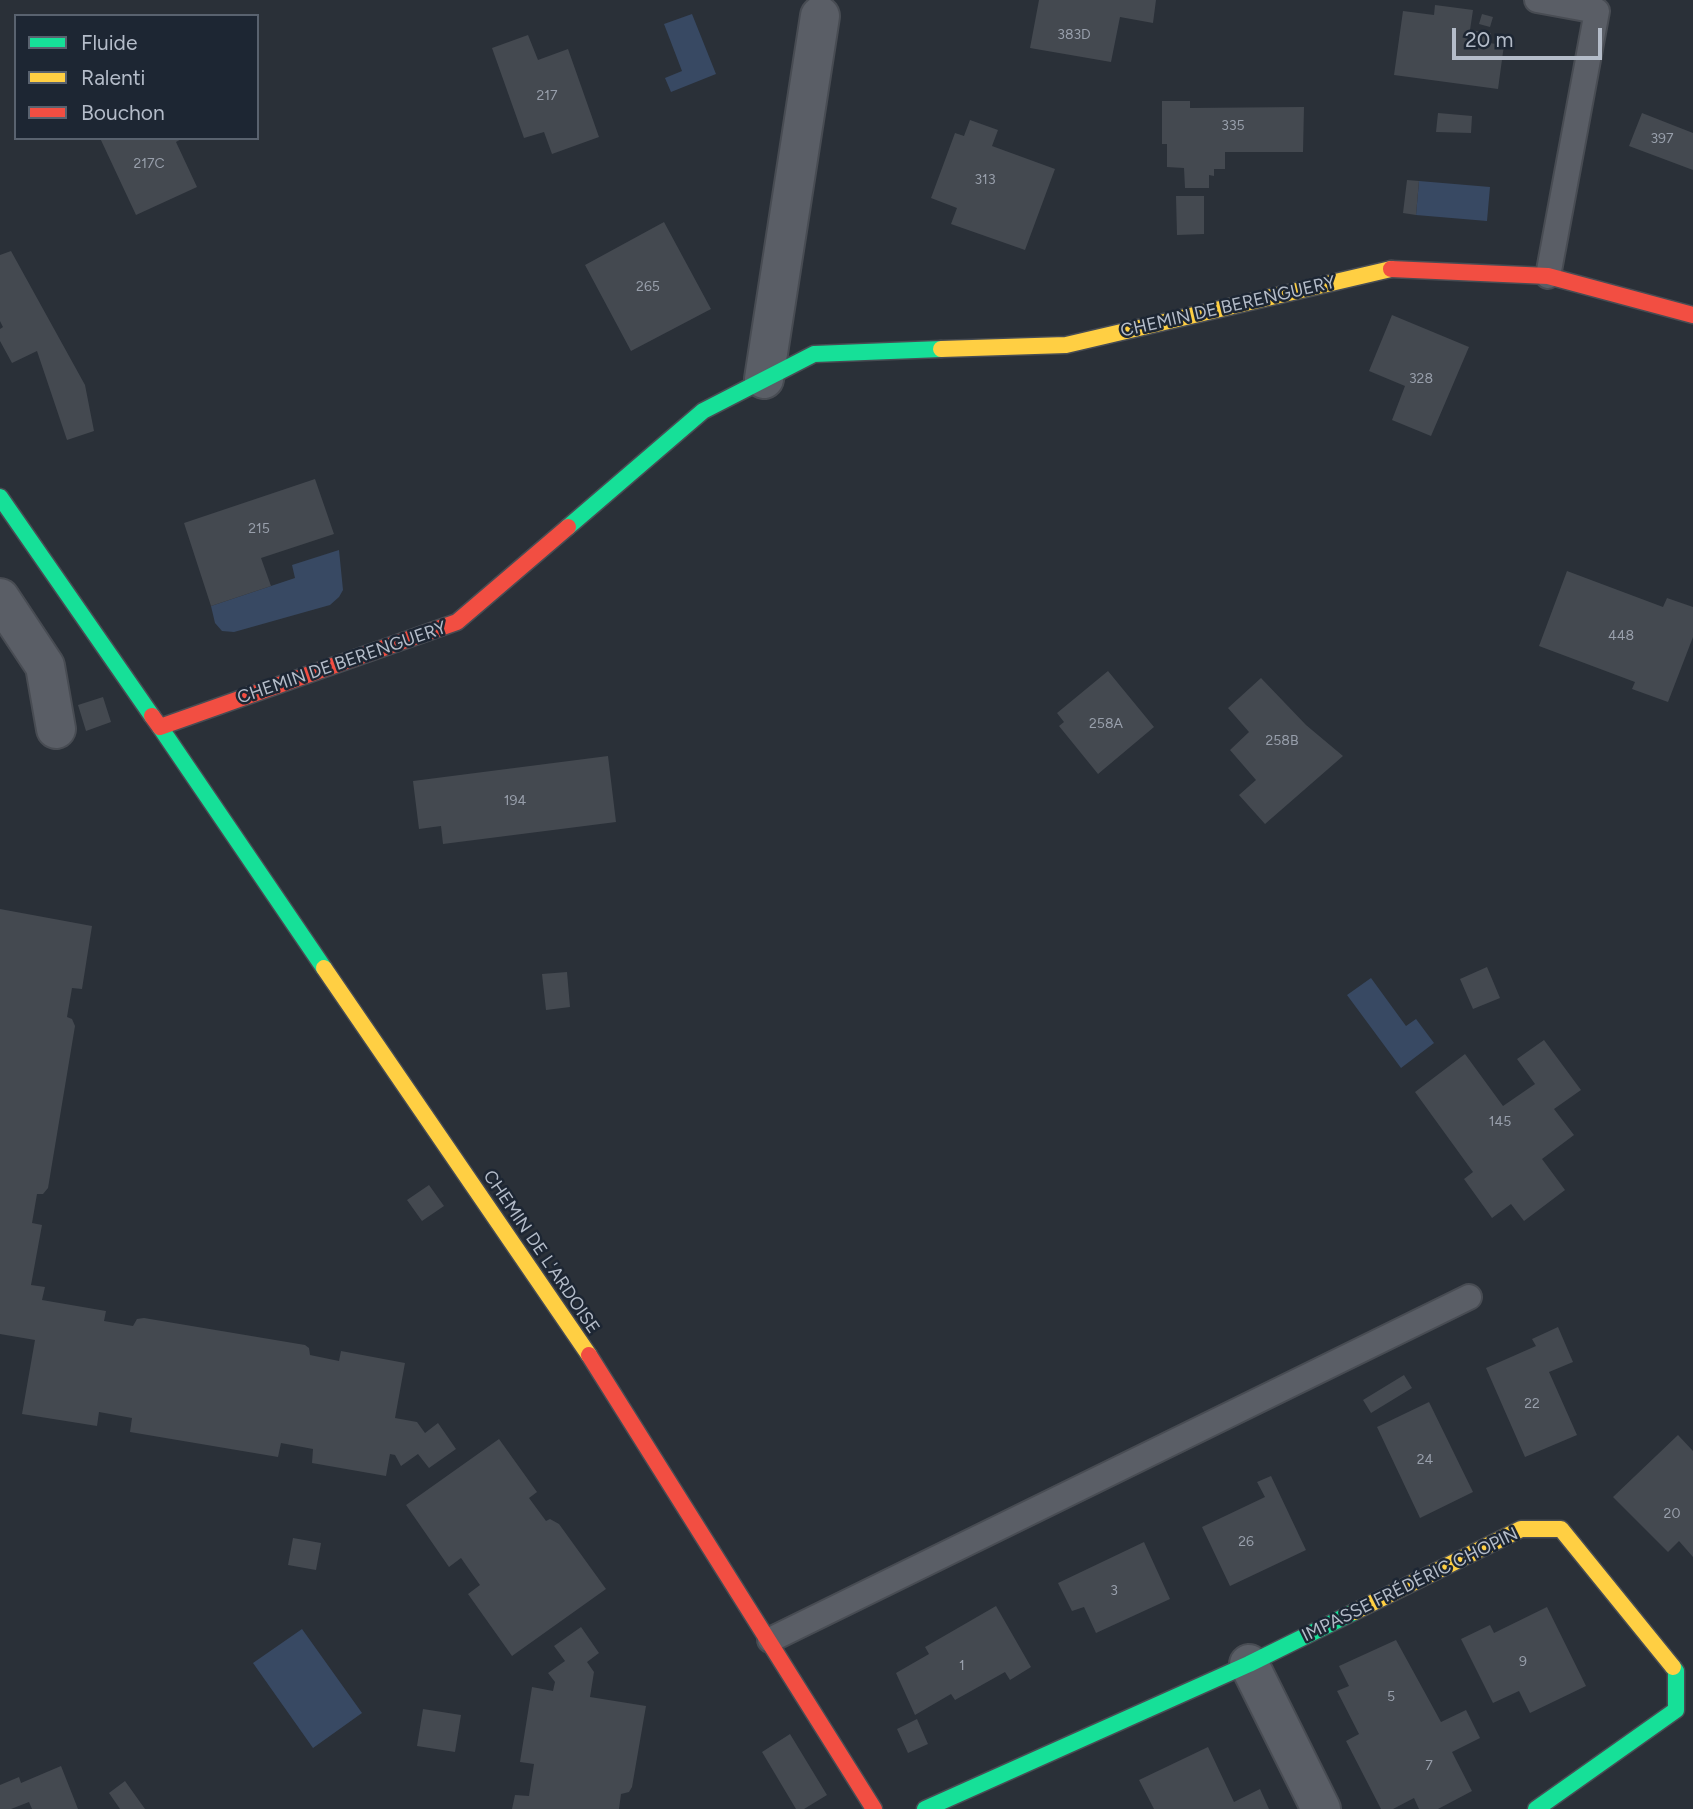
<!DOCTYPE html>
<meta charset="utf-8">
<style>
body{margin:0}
#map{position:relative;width:1693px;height:1809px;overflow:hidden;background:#2a3038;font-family:Figtree,sans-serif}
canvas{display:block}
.legend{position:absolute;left:14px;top:14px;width:245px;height:126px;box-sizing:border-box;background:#1d2633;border:2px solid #59626f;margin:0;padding:9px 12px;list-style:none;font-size:21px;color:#b4bcc9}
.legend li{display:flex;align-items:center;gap:14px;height:35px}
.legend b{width:35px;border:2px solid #59626f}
.scale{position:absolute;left:1452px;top:28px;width:150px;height:32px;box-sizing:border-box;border:4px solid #b4bcc9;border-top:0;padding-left:9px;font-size:21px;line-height:24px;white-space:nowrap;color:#b4bcc9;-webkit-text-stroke:5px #1d2633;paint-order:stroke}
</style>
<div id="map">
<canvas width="1693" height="1809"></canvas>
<ul class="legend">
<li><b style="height:9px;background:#16e098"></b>Fluide</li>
<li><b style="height:9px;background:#ffcf43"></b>Ralenti</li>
<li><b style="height:9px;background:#f24e42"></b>Bouchon</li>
</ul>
<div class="scale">20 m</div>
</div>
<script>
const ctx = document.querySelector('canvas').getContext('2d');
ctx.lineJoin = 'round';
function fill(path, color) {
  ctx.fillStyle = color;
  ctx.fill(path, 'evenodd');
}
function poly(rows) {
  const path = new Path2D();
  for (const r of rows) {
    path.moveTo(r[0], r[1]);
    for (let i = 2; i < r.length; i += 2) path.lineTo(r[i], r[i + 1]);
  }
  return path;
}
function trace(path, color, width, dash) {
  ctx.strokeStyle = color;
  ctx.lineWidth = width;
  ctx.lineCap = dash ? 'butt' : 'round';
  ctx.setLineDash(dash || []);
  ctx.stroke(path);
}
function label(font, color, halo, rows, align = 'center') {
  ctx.font = font + ' Figtree,sans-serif';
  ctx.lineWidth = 5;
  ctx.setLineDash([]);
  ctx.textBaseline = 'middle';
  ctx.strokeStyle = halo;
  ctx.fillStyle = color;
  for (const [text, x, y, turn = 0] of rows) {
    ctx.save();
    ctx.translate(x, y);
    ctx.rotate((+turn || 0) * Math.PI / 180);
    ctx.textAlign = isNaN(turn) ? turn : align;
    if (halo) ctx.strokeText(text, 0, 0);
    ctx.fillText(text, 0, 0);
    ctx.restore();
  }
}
fill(poly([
 [692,14,716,74,671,92,665,78,682,71,664,24],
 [1419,181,1490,187,1487,221,1416,215],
 [339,550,343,590,339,597,330,605,234,632,222,631,215,623,211,606,295,578,292,565],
 [1371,978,1406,1026,1416,1019,1434,1043,1401,1068,1347,995],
 [302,1629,362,1713,313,1748,253,1663]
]), '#384963');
fill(poly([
 [1039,0,1156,0,1153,23,1120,17,1111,62,1030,48],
 [1435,5,1473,10,1470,30,1491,33,1489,43,1504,45,1498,89,1394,75,1403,11,1434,15],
 [1482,14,1493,17,1490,27,1479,24],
 [528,35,538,60,568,49,599,137,552,154,544,132,524,138,492,48],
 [1162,101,1190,101,1190,108,1304,107,1303,152,1225,152,1225,169,1214,169,1214,176,1209,175,1209,188,1185,188,1184,168,1167,167,1167,144,1162,144],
 [1438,113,1472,116,1471,133,1436,132],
 [1642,113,1693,133,1693,170,1629,146],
 [970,120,998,130,992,146,1055,169,1025,250,951,224,957,208,931,198,955,133,964,136],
 [100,138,183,138,176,142,197,187,136,215],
 [1407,180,1419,181,1416,215,1403,213],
 [1176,196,1204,196,1204,234,1177,235],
 [664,222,711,309,631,351,585,265],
 [11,251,85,385,94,431,67,440,37,351,12,363,0,341,0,329,3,327,0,321,0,255],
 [1392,315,1469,347,1431,436,1392,420,1405,386,1369,371],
 [315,479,334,534,261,558,271,586,211,606,184,523],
 [1567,571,1663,607,1667,598,1693,607,1693,637,1668,702,1632,689,1635,682,1539,646],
 [1108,671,1154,727,1098,774,1059,726,1064,722,1057,713],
 [1261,678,1306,725,1343,756,1265,824,1239,795,1256,780,1230,750,1249,732,1228,708],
 [103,697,111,722,86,731,78,705],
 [608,756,616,822,443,844,441,826,419,829,413,781],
 [0,909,92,926,82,989,72,988,67,1017,72,1019,75,1026,48,1188,43,1194,37,1194,32,1223,42,1225,31,1285,45,1287,42,1300,106,1311,104,1321,133,1326,137,1319,144,1318,305,1345,309,1348,310,1355,339,1361,341,1351,405,1363,395,1418,417,1422,425,1433,438,1423,456,1449,429,1468,418,1454,401,1466,395,1455,390,1454,386,1476,312,1463,313,1449,281,1443,278,1457,130,1432,132,1418,99,1412,97,1426,22,1414,35,1340,0,1334],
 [1487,967,1500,998,1473,1009,1460,979],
 [567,972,570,1007,546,1010,542,974],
 [1544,1040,1581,1090,1554,1109,1574,1135,1542,1159,1565,1190,1524,1221,1511,1204,1492,1218,1464,1179,1473,1172,1415,1092,1465,1054,1503,1106,1535,1084,1517,1059],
 [429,1185,444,1206,422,1221,407,1200],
 [1558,1327,1573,1362,1549,1372,1577,1435,1525,1457,1486,1368,1536,1346,1532,1339],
 [1404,1375,1412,1388,1371,1413,1363,1400],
 [1429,1402,1473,1492,1420,1518,1377,1427],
 [1678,1435,1693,1451,1693,1557,1679,1541,1668,1552,1613,1497],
 [499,1439,537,1492,529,1498,546,1521,550,1519,559,1524,606,1589,512,1656,468,1594,480,1585,461,1558,449,1567,406,1505],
 [1271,1476,1306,1550,1230,1586,1202,1527,1265,1497,1257,1482],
 [293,1538,321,1543,316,1570,288,1565],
 [1144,1542,1170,1599,1096,1633,1084,1607,1072,1611,1058,1583],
 [996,1606,1031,1667,1010,1680,1005,1672,955,1700,951,1694,915,1715,896,1673,929,1654,925,1647],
 [1547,1607,1586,1686,1530,1713,1519,1691,1493,1703,1461,1639,1490,1625,1494,1633],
 [581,1627,599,1653,587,1662,594,1672,590,1697,646,1706,632,1787,629,1792,621,1794,619,1809,512,1809,515,1795,529,1796,534,1764,520,1762,532,1687,553,1691,555,1682,548,1673,565,1661,554,1646],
 [1396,1640,1441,1722,1466,1710,1480,1738,1452,1752,1472,1791,1438,1809,1419,1809,1414,1798,1393,1809,1381,1809,1346,1741,1359,1734,1337,1691,1349,1686,1339,1666],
 [423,1709,461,1715,455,1752,417,1746],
 [917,1719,928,1744,908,1753,897,1729],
 [790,1734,827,1795,804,1809,796,1809,762,1752],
 [1208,1747,1234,1802,1260,1789,1269,1809,1154,1809,1139,1780],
 [61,1766,78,1809,32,1809,29,1802,11,1809,0,1809,0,1785,19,1777,21,1783],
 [125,1781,145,1809,120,1809,109,1793]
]), '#444950');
const lane = poly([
 [1537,0,1597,11,1548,276],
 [770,1640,1469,1297]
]);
const street = poly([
 [764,379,820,16],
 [0,598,45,666,56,729],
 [1249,1664,1321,1809]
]);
const fast = poly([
 [0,497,152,716],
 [568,527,703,411,814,354,941,349],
 [160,727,324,968],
 [925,1809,1249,1664,1354,1612],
 [1536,1809,1676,1710,1676,1671,1673,1667]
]);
const slow = poly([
 [941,349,1066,345,1391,269],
 [324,968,589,1355],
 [1354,1612,1521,1529,1561,1529,1673,1667]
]);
const jam = poly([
 [1391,269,1548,276,1693,315],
 [152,716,160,727,457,622,568,527],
 [589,1355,874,1809]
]);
trace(lane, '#484c53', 28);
trace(street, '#484c53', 42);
trace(fast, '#484c53', 19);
trace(slow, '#484c53', 19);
trace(jam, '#484c53', 19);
trace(lane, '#5a5e66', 24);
trace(street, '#5a5e66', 38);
trace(fast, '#16e098', 16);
trace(slow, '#ffcf43', 16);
trace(jam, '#f24e42', 16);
label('14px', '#989fab', null, [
 ["383D",1074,35],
 ["217",547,96],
 ["335",1233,126],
 ["397",1662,139],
 ["217C",149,164],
 ["313",985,180],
 ["265",648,287],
 ["328",1421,379],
 ["215",259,529],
 ["448",1621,636],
 ["258A",1106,724],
 ["258B",1282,741],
 ["194",515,801],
 ["145",1500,1122],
 ["22",1532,1404],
 ["24",1425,1460],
 ["20",1672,1514],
 ["26",1246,1542],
 ["3",1114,1591],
 ["9",1523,1662],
 ["1",962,1666],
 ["5",1391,1697],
 ["7",1429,1766]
]);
label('18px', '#b4bcc9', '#1d2633', [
 ["CHEMIN DE BERENGUERY",1228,307,-13],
 ["CHEMIN DE BERENGUERY",342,663,-19],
 ["CHEMIN DE L'ARDOISE",541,1252,56],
 ["IMPASSE FRÉDÉRIC CHOPIN",1410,1585,-26]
]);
</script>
